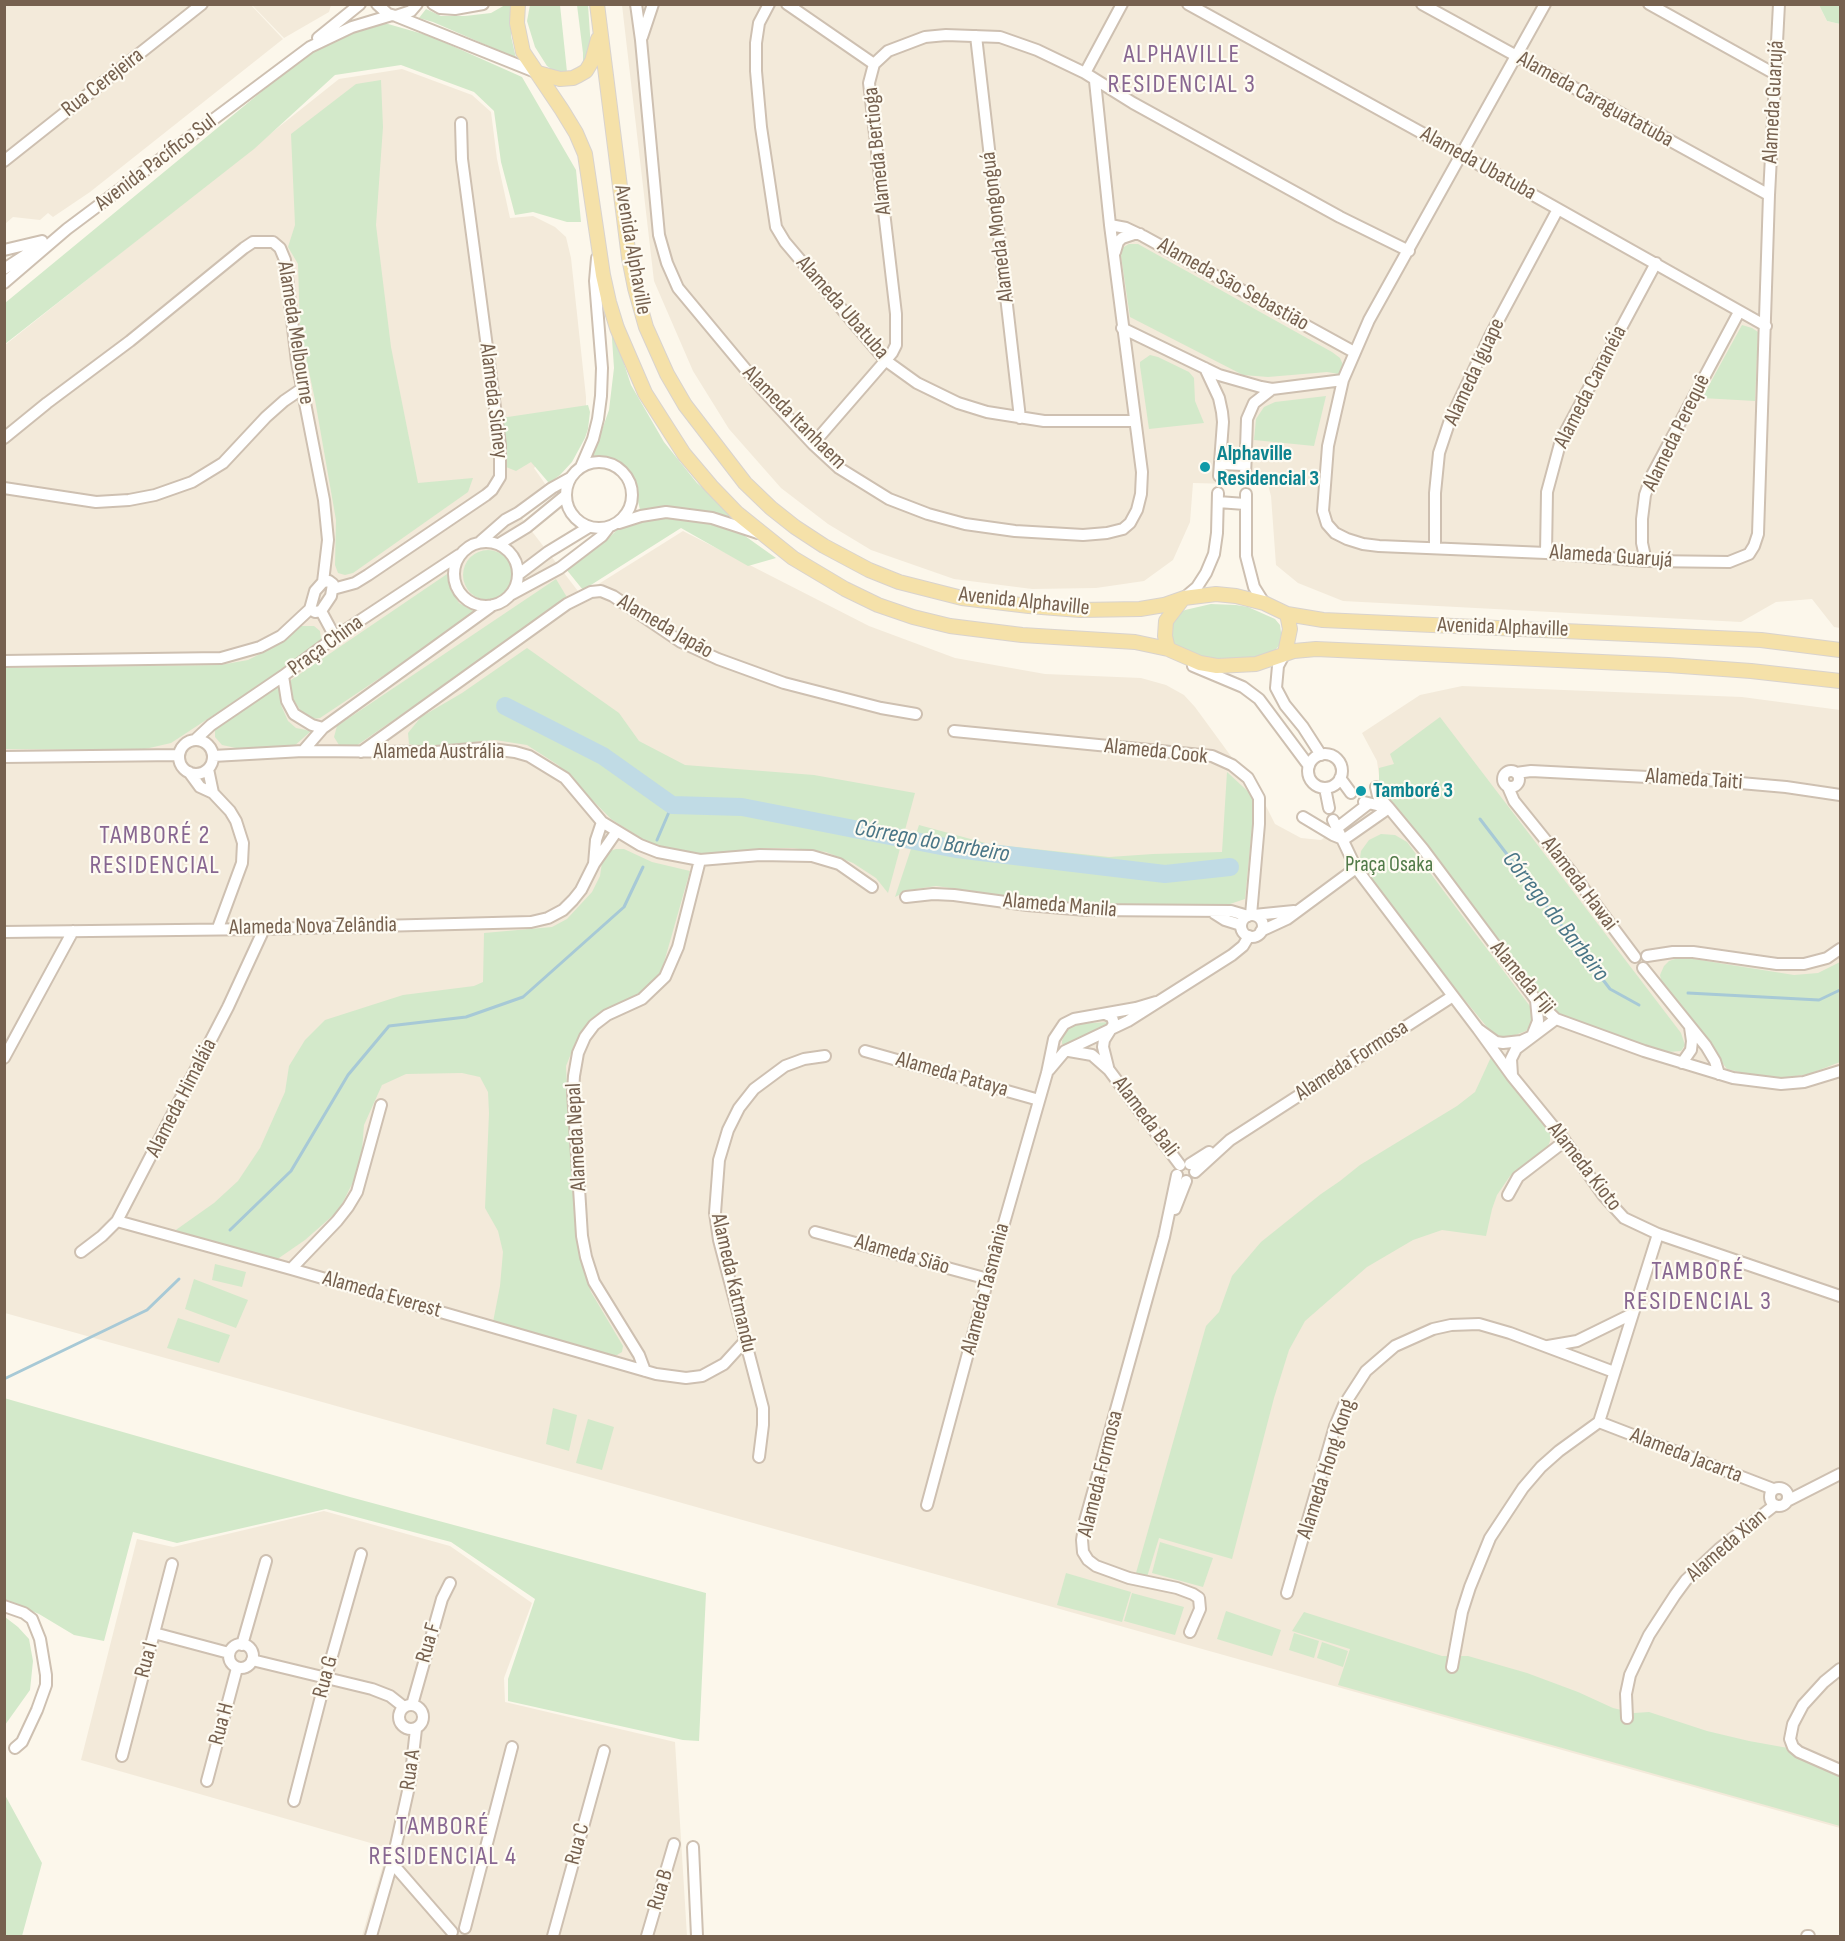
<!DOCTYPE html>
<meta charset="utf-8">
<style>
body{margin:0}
#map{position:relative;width:1845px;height:1941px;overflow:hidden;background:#fcf7eb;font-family:"Sofia Sans Condensed",sans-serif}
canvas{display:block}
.frame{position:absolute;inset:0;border:6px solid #76614f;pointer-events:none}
</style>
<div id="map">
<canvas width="1845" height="1941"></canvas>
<div class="frame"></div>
</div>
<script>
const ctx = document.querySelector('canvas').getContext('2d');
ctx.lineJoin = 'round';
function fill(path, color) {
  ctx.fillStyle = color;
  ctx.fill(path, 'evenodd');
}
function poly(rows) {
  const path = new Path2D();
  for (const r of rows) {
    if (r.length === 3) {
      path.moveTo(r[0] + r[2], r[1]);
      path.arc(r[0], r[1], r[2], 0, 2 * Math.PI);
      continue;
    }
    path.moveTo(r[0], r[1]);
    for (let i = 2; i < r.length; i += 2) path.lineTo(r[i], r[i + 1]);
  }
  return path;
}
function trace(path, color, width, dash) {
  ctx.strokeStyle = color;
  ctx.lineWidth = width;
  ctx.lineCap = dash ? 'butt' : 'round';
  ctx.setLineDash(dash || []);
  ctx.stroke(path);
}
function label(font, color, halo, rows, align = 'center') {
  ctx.font = font + ' "Sofia Sans Condensed",sans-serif';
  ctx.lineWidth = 4.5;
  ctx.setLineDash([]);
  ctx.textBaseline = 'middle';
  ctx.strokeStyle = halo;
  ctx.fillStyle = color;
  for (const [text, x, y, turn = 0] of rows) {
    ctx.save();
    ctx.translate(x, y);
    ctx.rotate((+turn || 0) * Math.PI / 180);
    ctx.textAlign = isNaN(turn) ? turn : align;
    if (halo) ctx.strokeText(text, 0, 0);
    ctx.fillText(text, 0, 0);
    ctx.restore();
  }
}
fill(poly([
 [5,5,251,5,283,39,90,192,53,217,48,213,40,220,13,217,5,224],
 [252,5,331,5,329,12,284,38],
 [622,5,1819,5,1827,21,1840,24,1840,628,1834,627,1812,599,1776,602,1741,622,1343,601,1298,583,1276,565,1271,496,1268,485,1193,483,1190,522,1173,560,1144,581,1096,588,1032,589,954,579,871,550,828,524,781,488,729,429,693,371,654,281],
 [402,69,472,95,491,112,497,159,510,218,533,216,555,227,566,237,571,258,586,397,586,421,534,468,548,488,517,512,581,595,683,531,869,626,955,658,1045,674,1141,678,1166,685,1184,695,1195,707,1263,800,1275,824,1301,838,1321,840,1382,798,1377,761,1362,733,1420,695,1462,686,1742,697,1840,710,1840,1828,5,1313,5,345,339,79],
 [324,1511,450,1546,532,1603,504,1678,505,1702,675,1742,687,1936,362,1936,388,1848,81,1760,137,1539,173,1547]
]), '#f3eada');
fill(poly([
 [505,5,511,5,511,36,516,58,433,22,419,18,426,9,441,16,465,16,491,13],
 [530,5,560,5,567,72,557,73,547,66,535,47,527,21],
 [577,5,588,5,591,49,583,64,583,53],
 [1819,5,1840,5,1840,24,1827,21],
 [381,22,430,36,522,77,576,170,581,222,567,222,533,212,515,215,501,162,494,111,474,92,401,65,335,75,254,149,5,344,5,303,312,50],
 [381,80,383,127,376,225,391,347,418,483,473,478,468,492,353,573,345,575,338,573,335,565,336,520,315,400,300,329,298,264,288,247,295,225,291,134,356,84],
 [1129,244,1138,244,1332,352,1340,358,1343,365,1339,374,1327,372,1268,377,1243,375,1130,317,1121,256,1122,248],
 [611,324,631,385,664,442,697,483,745,524,700,511,667,508,640,510,632,474,610,457,592,458,609,410,614,368],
 [1742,325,1752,328,1758,332,1755,401,1702,398],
 [1150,355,1158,357,1189,372,1194,378,1195,401,1204,423,1149,429,1140,366,1140,362],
 [1326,396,1314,446,1254,440,1256,419,1264,407,1275,402],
 [588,405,590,412,588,429,585,438,572,462,560,475,549,483,531,462,516,471,506,467,501,418],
 [668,517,716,523,738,531,776,558,748,566,681,528,583,590,566,569,601,545,617,530,643,521],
 [488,575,25],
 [450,572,450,589,459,603,477,613,320,718,313,719,303,714,291,696,291,680],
 [556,579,568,599,356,746,339,745,334,737,337,726],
 [1211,604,1236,605,1248,607,1275,619,1280,625,1281,632,1282,641,1278,647,1273,652,1260,657,1222,661,1197,656,1176,646,1172,639,1171,622,1176,615,1185,610],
 [301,626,314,626,320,631,321,639,316,645,296,661,171,743,145,749,119,750,5,749,5,668,220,665,248,660,270,649],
 [527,648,619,713,639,741,685,765,814,775,915,793,888,893,876,878,853,863,826,852,792,848,764,848,735,853,704,854,666,849,644,840,611,819,558,765,527,745,495,740,420,747,409,744,408,733,421,717,462,693],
 [279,685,281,705,288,721,296,728,311,731,293,747,236,748,222,745,215,737,215,730],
 [1440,717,1681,1033,1685,1045,1681,1051,1668,1052,1581,1025,1553,1011,1383,795,1379,786,1379,768,1394,764,1390,754],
 [1227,772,1255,798,1245,899,1230,904,1082,906,936,886,909,890,895,897,919,825,989,844,1109,857,1153,854,1222,852],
 [1381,834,1395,835,1407,842,1532,1009,1534,1013,1532,1022,1526,1031,1507,1038,1496,1038,1364,877,1359,865,1361,851,1369,840],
 [616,849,624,849,652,862,690,871,661,973,652,984,641,993,603,1011,590,1022,576,1041,566,1066,569,1133,576,1234,579,1254,591,1292,623,1346,622,1352,617,1355,608,1355,493,1322,500,1286,503,1252,498,1231,485,1208,489,1113,488,1092,480,1077,462,1073,406,1074,382,1085,364,1125,362,1150,356,1176,339,1210,305,1240,276,1260,173,1232,214,1203,238,1181,260,1148,285,1092,289,1066,305,1040,325,1020,403,995,474,986,483,982,484,933,552,927,567,919,592,892,600,876,602,862,607,852],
 [1681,957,1794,975,1818,973,1840,962,1840,1062,1809,1074,1789,1077,1760,1077,1727,1069,1662,985,1660,975,1664,966,1669,961],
 [1109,1022,1100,1029,1065,1045,1062,1044,1062,1041,1066,1029,1076,1024],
 [1492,1055,1550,1132,1550,1141,1547,1149,1510,1176,1497,1195,1492,1209,1486,1236,1442,1230,1413,1240,1367,1267,1305,1321,1289,1350,1274,1398,1232,1559,1159,1538,1147,1577,1136,1573,1206,1326,1219,1312,1232,1276,1261,1242,1321,1194,1340,1181,1360,1165,1457,1106,1475,1092],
 [215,1264,246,1272,242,1287,212,1280],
 [194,1279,248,1300,236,1328,185,1309],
 [178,1318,230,1335,219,1363,167,1348],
 [4,1398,350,1497,706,1593,699,1741,683,1740,508,1701,508,1679,535,1599,451,1542,326,1509,177,1543,133,1532,104,1641,74,1635,39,1614,5,1600],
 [553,1408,577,1415,569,1451,546,1444],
 [588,1419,614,1427,602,1470,576,1463],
 [1160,1542,1213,1558,1203,1587,1152,1573],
 [1066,1573,1131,1592,1122,1622,1057,1605],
 [1132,1593,1184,1607,1175,1635,1124,1621],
 [1226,1611,1281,1630,1272,1656,1217,1639],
 [1304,1612,1442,1656,1468,1656,1527,1673,1578,1692,1613,1708,1634,1713,1649,1712,1707,1731,1749,1741,1788,1748,1793,1753,1840,1777,1840,1826,1338,1685,1350,1649,1292,1631],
 [5,1617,18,1627,29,1639,33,1661,30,1690,5,1725],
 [1294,1633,1319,1641,1314,1658,1289,1650],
 [1322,1642,1348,1651,1343,1667,1317,1658],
 [5,1795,42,1863,22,1936,5,1936]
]), '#d3e9ca');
trace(poly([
 [1480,819,1610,989,1639,1005],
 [657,840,672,805],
 [1688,993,1819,1000,1840,990],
 [230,1230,291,1171,348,1075,389,1026,466,1017,523,997,624,907,643,867],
 [4,1379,147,1310,179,1279]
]), '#a7c9d6', 3);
trace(poly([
 [505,706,603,756,672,805,742,807,956,849,1165,874,1230,867]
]), '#c0dbe5', 18);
const minor = poly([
 [377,4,388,14,396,16,411,11,417,4],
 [433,4,440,8,455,9,483,4],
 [636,4,641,40,659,235,667,263,678,288,762,389,813,444,839,468,889,499,928,514,965,524,1015,531,1083,535,1107,533,1123,529,1130,523,1137,510,1141,494,1142,472,1110,225,1095,81],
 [769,4,759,23,756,43,756,71,761,127,776,227,785,242,885,360,917,383,958,403,987,412,1044,421,1135,421],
 [787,4,874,64],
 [1188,4,1462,155,1766,326],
 [1422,4,1769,195],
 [1545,4,1369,320,1343,380,1328,446,1323,511,1327,524,1335,533,1347,539,1363,544,1379,546,1546,553,1646,561,1729,562,1749,554,1754,546,1758,534,1769,195,1779,4],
 [1649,4,1775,74],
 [396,16,538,73],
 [976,36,1020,418],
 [642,37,653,4],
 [318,38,360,4],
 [1085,73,1122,4],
 [4,161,202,4],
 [1110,225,1126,228,1143,236,1354,352],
 [4,250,42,241],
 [1115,252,1118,242,1122,238,1134,234,1140,234],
 [4,269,41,245],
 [4,283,67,229,310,47,352,27,392,15],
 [1122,328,1219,375,1261,387,1272,389,1343,380],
 [1205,368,1219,398,1222,412,1223,422,1219,476],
 [4,438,47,403,130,341,244,248,253,242,273,242,280,248,285,260,297,362,324,500,328,540,323,582],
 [813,444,892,353,896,345,896,314,869,83,874,64,888,51,925,37,946,35,1000,37,1037,50,1085,73,1133,103,1340,217,1409,251],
 [599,495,33],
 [1221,464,1245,465],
 [581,467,593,439,598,419,601,396,602,368,595,281,597,258],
 [1245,478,1247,419,1254,403,1272,389],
 [4,488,96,502,129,500,155,495,192,482,223,463,266,417,284,401,303,388],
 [1246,494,1246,556,1254,587,1264,603],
 [1218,502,1245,504],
 [619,523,641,516,666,512,712,518,758,533],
 [481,541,505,520,518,513,552,488,570,478],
 [486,574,32],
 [499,544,527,527,566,495],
 [1435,547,1435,493,1439,453,1450,420,1490,336,1558,209],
 [1546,553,1547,492,1561,440,1656,263],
 [1646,561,1642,543,1642,519,1645,495,1652,475,1739,312],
 [519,574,548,552,589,527],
 [329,581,333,584,331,596,321,611,315,612,310,609,315,591,323,582,329,581],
 [333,589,355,583,368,575,486,495,492,490,500,477,500,445,462,159,461,123],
 [510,595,560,568,602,536,609,527],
 [1184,598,1197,587,1206,573,1214,554,1217,533,1218,493],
 [321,611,335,637],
 [1285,653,1278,666,1276,688,1285,705,1303,727,1321,755],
 [4,661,221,658,260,647,281,636,310,609],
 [1193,666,1243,687,1259,699,1309,766],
 [283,676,287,701,294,714,312,725,323,728],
 [954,731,1212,756,1232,765,1248,778,1259,798,1259,824,1251,915],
 [195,740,211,725,283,676,335,637,459,555],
 [196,757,17],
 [303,751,323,728,493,605],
 [361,752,567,604,591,592,601,591,613,596,681,642,718,659,784,683,881,708,916,714],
 [1325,771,17],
 [213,756,303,751,435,752,484,748,515,752,529,756,565,778,602,822,640,845,658,852,700,860,760,855,812,856,839,864,872,887],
 [4,757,179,755],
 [208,769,213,793],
 [1511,779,8],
 [189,772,200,787,213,793,230,811,236,821,243,843,242,863,218,928],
 [1516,773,1531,771,1706,780,1786,787,1840,795],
 [1340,778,1351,793],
 [1508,787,1514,801,1572,873,1635,957],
 [1325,788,1329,808],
 [1364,802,1389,808,1423,849,1536,1000,1556,1019,1644,1051,1733,1078,1781,1084,1804,1082,1840,1071],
 [1303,817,1333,835,1343,839,1346,838,1389,808,1378,796,1376,787],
 [1333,820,1356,868,1478,1029,1496,1042,1503,1043,1521,1041,1532,1036,1538,1021,1536,1000],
 [1337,828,1368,804],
 [594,864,596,840,602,822],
 [906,897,933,894,954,895,1027,905,1086,910,1231,911,1248,916],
 [1214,913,1225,920,1241,925],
 [1254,915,1294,911],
 [1252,926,11],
 [1261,931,1287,919,1356,868],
 [4,932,264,929,531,922,548,918,563,910,573,900,581,890,594,864,617,831],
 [1647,956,1673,952,1693,952,1777,964,1804,964,1827,958,1840,949],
 [1643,968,1706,1046,1715,1061,1719,1074],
 [1105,1014,1112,1017,1114,1024,1104,1040,1103,1047,1108,1067],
 [1478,1029,1512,1076,1565,1141,1603,1195,1624,1218,1658,1234,1840,1296],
 [865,1051,1039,1100],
 [1069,1051,1092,1055,1109,1070,1180,1165],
 [4,1058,73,931],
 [1682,1063,1691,1050,1692,1041,1690,1027],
 [1049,1070,1065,1051,1128,1021,1232,955,1243,946,1249,936],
 [1512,1075,1511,1059,1516,1049,1556,1019],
 [1190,1164,1209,1152],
 [1195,1172,1230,1140,1453,996],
 [1177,1175,1164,1237,1085,1521,1082,1540,1083,1552,1088,1560,1096,1566,1129,1578,1177,1588,1193,1594,1199,1598,1200,1609,1190,1632],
 [1508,1195,1518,1177,1565,1141],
 [1175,1209,1186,1181],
 [117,1221,291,1269,656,1374,686,1378,702,1376,724,1364,745,1341],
 [815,1232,988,1279],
 [81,1252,102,1236,117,1221,228,1007,264,929],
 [291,1269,337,1221,348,1207,357,1192,381,1105],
 [1548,1346,1577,1341,1632,1314],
 [645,1371,639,1355,594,1282,586,1257,582,1236,573,1092,574,1076,578,1053,585,1037,594,1025,607,1015,642,999,665,977,678,947,700,860],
 [1599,1422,1773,1489],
 [759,1457,763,1425,763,1408,719,1240,715,1213,719,1160,728,1130,739,1108,754,1089,785,1066,804,1059,825,1056],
 [1779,1497,9],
 [1789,1500,1840,1474],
 [927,1505,988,1279,1047,1073,1054,1039,1064,1024,1074,1019,1136,1008,1156,1002],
 [1287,1593,1335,1426,1344,1405,1366,1371,1395,1346,1433,1329,1451,1325,1479,1324,1510,1333,1614,1372],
 [4,1606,24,1613,32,1619,40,1639,46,1675,46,1685,37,1710,22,1742,15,1748],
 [154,1633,229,1653],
 [241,1656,12],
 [242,1645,266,1561],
 [252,1660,372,1689,390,1696,404,1707],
 [1452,1667,1462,1612,1470,1587,1490,1538,1523,1488,1541,1467,1559,1451,1599,1422,1658,1234],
 [1840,1669,1824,1682,1803,1705,1793,1724,1790,1739,1793,1747,1799,1752,1840,1770],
 [411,1717,12],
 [412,1705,442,1599,450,1583],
 [1627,1718,1626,1694,1630,1675,1649,1635,1675,1595,1686,1580,1719,1549,1775,1505],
 [416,1729,410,1782,392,1863,452,1932],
 [122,1756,172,1564],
 [207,1781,237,1668],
 [294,1801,326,1677,361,1554],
 [693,1847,697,1936],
 [465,1928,512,1747],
 [371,1936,392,1863],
 [553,1936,604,1751],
 [647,1936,674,1844],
 [1807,1936,1809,1936]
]);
const major = poly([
 [518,4,517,23,523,52,562,110,576,133,585,154,603,275,609,302,617,328,645,393,684,454,711,486,737,513,793,558,845,589,878,605,913,617,950,626,1022,635,1135,642,1168,649,1200,663,1217,666,1256,664,1294,651,1316,649,1668,665,1751,671,1840,681],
 [597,4,629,258,635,288,646,327,667,374,685,405,745,483,771,508,795,527,824,546,869,570,899,582,962,598,1029,606,1080,610,1140,609,1164,605,1184,598,1216,594,1236,596,1264,603,1287,614,1323,620,1761,640,1840,650],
 [538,73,560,79,573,78,579,75,586,71,592,61,598,39],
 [1168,649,1165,636,1166,621,1182,600],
 [1285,653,1290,629,1287,614]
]);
trace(minor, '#cec0b1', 14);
trace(major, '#d9d3ce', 16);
trace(minor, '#fff', 10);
trace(major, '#f5e1a9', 14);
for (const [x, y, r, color] of [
 [1205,467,6,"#0f9aa8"],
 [1361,791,6,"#0f9aa8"]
]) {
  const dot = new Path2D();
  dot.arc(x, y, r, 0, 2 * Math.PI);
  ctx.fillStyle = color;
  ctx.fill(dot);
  trace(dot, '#fefbf2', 2);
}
label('22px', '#76614f', '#fefbf2', [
 ["Rua Cerejeira",103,83,-38],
 ["Alameda Caraguatatuba",1595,100,29],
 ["Alameda Guarujá",1774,102,-87],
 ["Alameda Bertioga",878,151,-96],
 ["Avenida Pacífico Sul",156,163,-37],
 ["Alameda Ubatuba",1478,164,29],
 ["Alameda Mongonguá",998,227,-97],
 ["Avenida Alphaville",632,250,80],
 ["Alameda São Sebastião",1233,285,29],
 ["Alameda Ubatuba",842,308,49],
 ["Alameda Melbourne",295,333,81],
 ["Alameda Iguape",1475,372,-65],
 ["Alameda Cananéia",1591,387,-63],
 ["Alameda Sidney",493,401,83],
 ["Alameda Itanhaem",794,418,45],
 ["Alameda Perequê",1677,433,-64],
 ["Alameda Guarujá",1611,557,4],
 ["Avenida Alphaville",1024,602,6],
 ["Alameda Japão",665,627,30],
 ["Avenida Alphaville",1503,628,2],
 ["Praça China",326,646,-36],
 ["Alameda Austrália",439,752],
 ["Alameda Cook",1156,752,6],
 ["Alameda Taiti",1694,780,4],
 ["Alameda Hawai",1579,884,53],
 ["Alameda Manila",1060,906,5],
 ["Alameda Nova Zelândia",313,927,-1],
 ["Alameda Fiji",1522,978,50],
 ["Alameda Formosa",1352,1061,-33],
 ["Alameda Pataya",952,1075,16],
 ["Alameda Himaláia",182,1098,-63],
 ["Alameda Bali",1145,1117,53],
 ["Alameda Nepal",577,1137,-93],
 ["Alameda Kioto",1584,1167,52],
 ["Alameda Sião",902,1255,16],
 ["Alameda Katmandu",733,1283,77],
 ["Alameda Tasmânia",986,1289,-75],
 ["Alameda Everest",382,1295,16],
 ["Alameda Jacarta",1686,1456,21],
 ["Alameda Hong Kong",1327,1469,-72],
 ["Alameda Formosa",1101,1474,-76],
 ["Alameda Xian",1727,1546,-41],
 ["Rua F",429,1643,-74],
 ["Rua I",147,1660,-75],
 ["Rua G",326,1677,-75],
 ["Rua H",222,1724,-75],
 ["Rua A",411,1770,-82],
 ["Rua C",578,1844,-75],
 ["Rua B",661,1890,-73]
]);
label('bold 22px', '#0d838f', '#fefbf2', [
 ["Alphaville",1217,454],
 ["Residencial 3",1217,479],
 ["Tamboré 3",1373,791]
], 'left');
label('22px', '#517a48', '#fefbf2', [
 ["Praça Osaka",1389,865]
]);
label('italic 24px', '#4a7687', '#fefbf2', [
 ["Córrego do Barbeiro",932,842,10],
 ["Córrego do Barbeiro",1555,917,52]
]);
ctx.letterSpacing = '1.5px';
label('26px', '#886791', '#fefbf2', [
 ["ALPHAVILLE",1182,55],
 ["RESIDENCIAL 3",1182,85],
 ["TAMBORÉ 2",155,836],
 ["RESIDENCIAL",155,866],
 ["TAMBORÉ",1698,1272],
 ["RESIDENCIAL 3",1698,1302],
 ["TAMBORÉ",443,1827],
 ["RESIDENCIAL 4",443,1857]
]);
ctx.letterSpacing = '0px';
</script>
